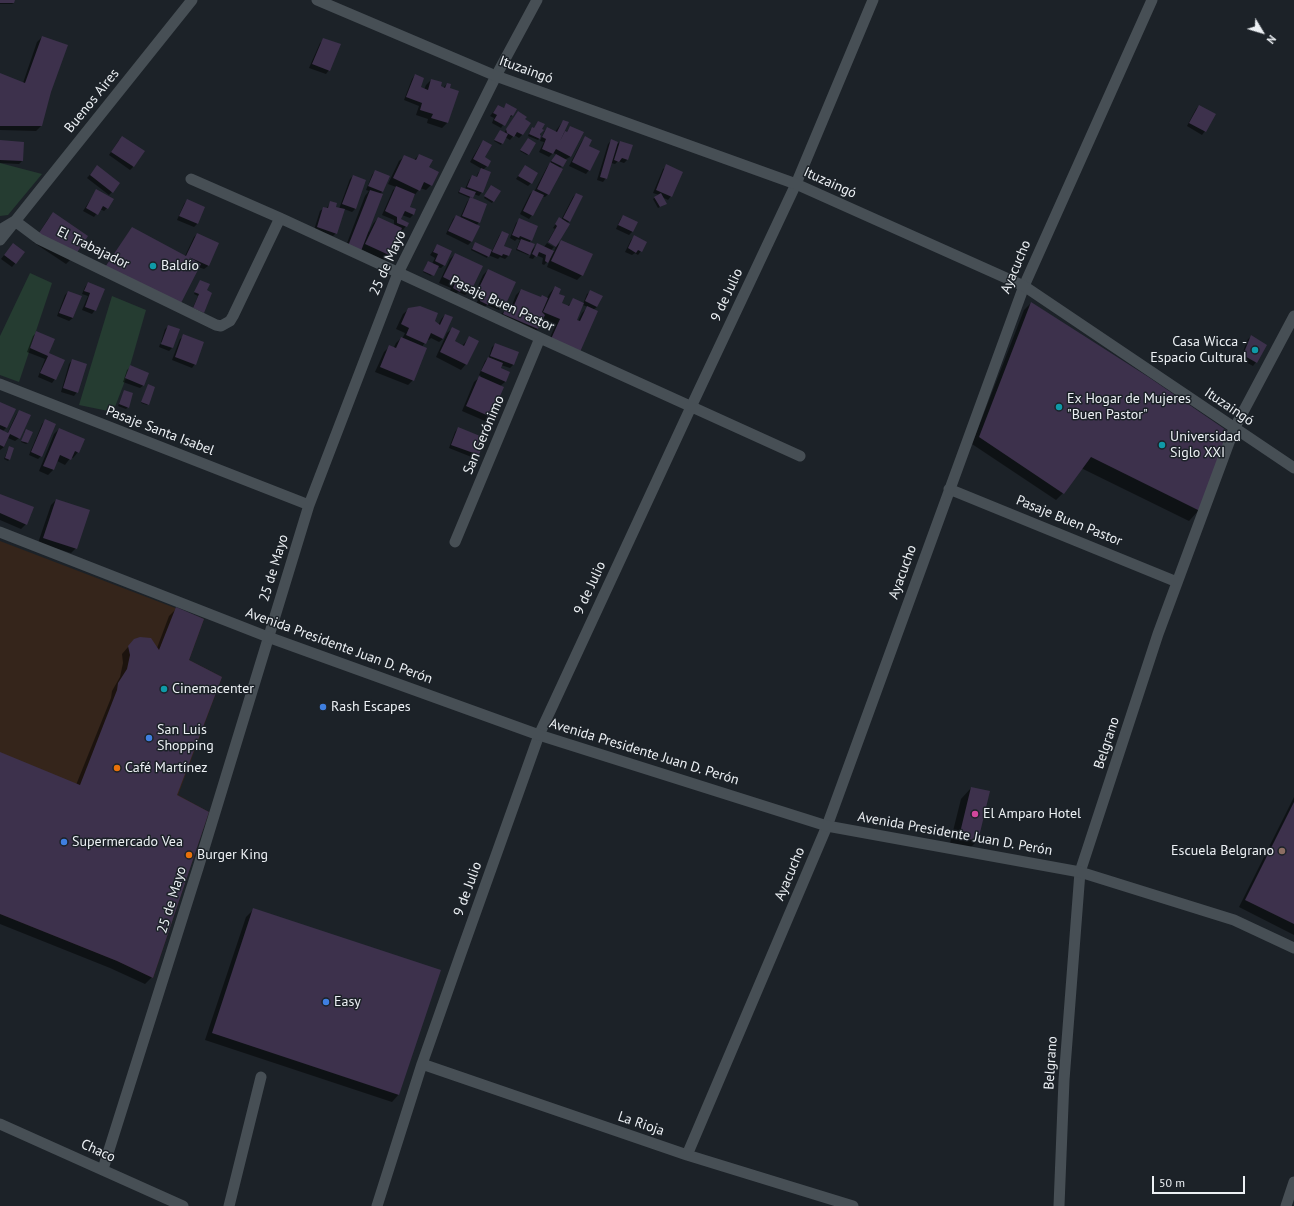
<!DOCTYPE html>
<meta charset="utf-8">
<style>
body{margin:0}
#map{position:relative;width:1294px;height:1206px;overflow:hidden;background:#1c2228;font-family:"PT Sans",sans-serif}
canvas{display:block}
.north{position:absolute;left:1242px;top:12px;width:40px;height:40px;-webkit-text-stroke:3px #1c2228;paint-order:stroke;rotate:128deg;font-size:11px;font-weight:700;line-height:16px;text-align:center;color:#ecf0f4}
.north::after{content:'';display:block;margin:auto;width:14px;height:18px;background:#ecf0f4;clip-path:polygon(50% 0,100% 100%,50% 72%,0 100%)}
.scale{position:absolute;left:1152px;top:1176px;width:93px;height:18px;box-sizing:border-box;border:2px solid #ecf0f4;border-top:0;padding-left:5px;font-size:12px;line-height:14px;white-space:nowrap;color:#ecf0f4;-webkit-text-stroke:3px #1c2228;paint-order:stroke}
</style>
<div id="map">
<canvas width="1294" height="1206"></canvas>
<div class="north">N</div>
<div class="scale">50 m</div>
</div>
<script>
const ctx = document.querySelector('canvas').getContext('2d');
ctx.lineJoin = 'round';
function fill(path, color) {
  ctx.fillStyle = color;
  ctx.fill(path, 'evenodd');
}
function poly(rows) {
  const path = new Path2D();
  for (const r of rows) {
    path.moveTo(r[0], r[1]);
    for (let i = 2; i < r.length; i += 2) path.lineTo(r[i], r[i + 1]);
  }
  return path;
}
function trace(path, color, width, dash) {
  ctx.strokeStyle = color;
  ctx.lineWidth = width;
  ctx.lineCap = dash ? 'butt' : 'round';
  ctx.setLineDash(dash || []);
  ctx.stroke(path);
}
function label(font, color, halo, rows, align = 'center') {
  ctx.font = font + ' "PT Sans",sans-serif';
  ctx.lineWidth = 3;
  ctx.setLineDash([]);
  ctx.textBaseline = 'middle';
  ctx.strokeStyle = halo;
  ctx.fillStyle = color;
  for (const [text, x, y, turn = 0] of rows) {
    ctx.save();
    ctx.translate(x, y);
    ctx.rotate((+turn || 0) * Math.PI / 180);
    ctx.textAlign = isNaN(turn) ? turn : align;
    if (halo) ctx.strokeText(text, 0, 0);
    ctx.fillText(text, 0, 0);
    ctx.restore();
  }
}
fill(poly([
 [0,541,204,619,189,660,222,677,178,795,209,812,153,978,117,961,0,914]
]), '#35251b');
fill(poly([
 [0,163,42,174,8,215,0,216],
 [30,273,52,283,19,382,0,375,0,336],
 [112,296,146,310,128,373,113,412,79,405]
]), '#253c31');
fill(poly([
 [0,0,14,0,14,3,12,4,0,4],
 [42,37,50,92,41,126,36,131,0,130,0,74,23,83,37,42],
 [324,40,329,70,326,74,309,68,320,43],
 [415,75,419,88,424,90,426,85,431,80,439,87,443,88,447,84,449,89,458,92,447,123,442,128,427,123,428,119,416,115,419,106,404,100,412,79],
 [507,104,512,116,508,118,501,128,492,123,494,118,490,116,498,106,503,109],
 [1199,106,1205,131,1202,135,1187,126,1196,109],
 [515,116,529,123,522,135,519,138,514,135,510,140,505,137,501,145,494,141,499,133,504,133],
 [563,121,563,131,566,133,570,127,570,157,566,159,560,168,548,194,545,197,542,196,532,215,529,219,520,214,530,194,533,191,534,192,547,167,556,154,553,153,549,157,539,152,544,142,540,141,544,132,547,128,555,132],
 [538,122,541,137,538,140,528,136,531,129,534,129],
 [585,138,588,146,599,151,589,170,586,174,569,166,582,141],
 [119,140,133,167,130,170,109,155],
 [527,140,528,154,527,155,520,151],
 [0,141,22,161,19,164,0,163],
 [483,141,484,158,487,166,483,170,482,192,479,196,474,194,471,199,479,222,476,226,478,227,471,242,468,245,446,234,453,219,456,216,460,218,467,202,470,198,458,193,460,189,461,188,465,189,469,180,472,176,476,178,478,173,482,169,470,162,480,145],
 [611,141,616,145,620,142,627,160,624,163,618,161,615,164,611,163,606,178,603,182,597,180,608,144],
 [419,155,428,168,431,185,426,190,420,188,414,196,409,207,415,210,413,215,410,218,402,215,400,220,408,223,403,230,400,229,388,254,383,260,361,249,344,251,365,196,369,191,366,190,372,175,375,171,388,177,382,192,380,194,368,231,369,232,373,224,378,218,394,226,394,220,382,215,393,190,396,187,388,184,399,161,405,156,414,160],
 [525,166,531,183,528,186,516,179],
 [667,166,671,196,668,200,662,197,664,205,658,208,653,199,659,195,653,193,663,169],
 [94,170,112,192,109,195,87,178],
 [353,176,355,209,352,212,344,209,336,233,333,236,314,230,320,211,324,208,326,209,331,202,334,207,339,209,350,179],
 [490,187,500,192,492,203,484,198],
 [96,191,107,208,104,211,100,209,94,217,83,211],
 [576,194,569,221,555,246,548,241,555,229,553,228,559,219,561,220,573,197],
 [187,200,204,208,197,224,194,227,177,220,184,204],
 [53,214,71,259,66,264,33,242,48,219],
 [623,216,636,222,632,232,629,235,616,229,620,220],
 [520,219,531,240,529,243,532,250,538,244,544,247,547,243,554,247,551,250,554,252,556,246,562,241,582,275,577,280,547,267,550,259,544,265,542,264,543,258,536,255,533,259,529,258,532,252,528,255,516,250,520,240,517,239,515,241,510,238,516,223],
 [129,232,185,256,194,237,197,234,218,243,208,266,204,269,198,267,102,271],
 [502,232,503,246,508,256,505,259,500,257,498,259,488,255,487,258,471,250,475,243,492,251,499,236],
 [634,237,641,251,638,255,635,253,632,255,625,252,631,240],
 [13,244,24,253,12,267,1,259],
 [437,245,444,265,441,268,437,267,431,276,423,272,427,263,432,264,435,258,430,255],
 [455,254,471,290,465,295,458,292,454,296,449,293,451,288,439,283,450,259],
 [488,270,504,305,499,310,487,305,482,309,475,306,478,300,473,297,483,275],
 [200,281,206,291,203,312,200,315,191,312,198,296,194,294],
 [88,283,95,310,92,314,82,310,88,296,82,294,85,287],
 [555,287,561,304,567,307,573,300,583,304,587,294,591,291,597,307,593,310,597,312,547,344,556,324,542,318,538,329,532,334,499,319,501,314,507,309,510,310,516,295,521,290,540,298,547,298,550,293],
 [583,305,588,307,582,313,578,321,576,320],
 [68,292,81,297,73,318,69,321,57,316,65,295],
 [1031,303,1199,510,1189,521,1081,468,1063,493,1056,500,972,444,1024,310],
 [409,309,434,321,438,325,442,318,445,315,443,339,439,342,431,338,429,340,427,339,422,347,413,380,408,385,375,372,384,352,389,347,393,349,396,343,401,338,402,339,405,333,396,329,403,314],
 [169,326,179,330,172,348,172,346,161,342,165,329],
 [453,328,454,341,462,346,470,337,466,364,461,370,436,357,447,333],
 [36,333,48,353,55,379,52,383,38,377,45,359,27,352,33,336],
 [184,336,195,364,192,368,172,360,180,339],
 [1252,336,1256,362,1253,366,1240,359,1248,339],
 [160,344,172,348,169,351,159,347],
 [496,344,518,353,513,365,510,368,501,365,500,369,509,373,505,382,500,386,490,416,485,421,462,411,474,382,481,376,479,375,485,361,489,357,492,347],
 [72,360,77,392,74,396,61,392,69,364],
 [130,367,144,385,140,388,123,382,127,370],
 [148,385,148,404,147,405,141,403],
 [124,392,128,407,126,409,118,406],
 [0,404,6,428,2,432,7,434,16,415,19,411,19,438,15,441,8,438,4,447,0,450],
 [46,420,41,456,38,459,29,455,42,424],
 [458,428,484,438,478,455,474,458,449,448,455,432],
 [59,429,78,452,73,458,71,457,65,465,57,461,53,470,48,475,39,471,54,434],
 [25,431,28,443,26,444,21,442],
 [8,449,9,460,8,461,4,459],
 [0,496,26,524,21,529,0,520],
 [56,500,76,548,71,553,38,543,51,505],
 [176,609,188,661,176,796,152,977,145,984,110,968,0,924,0,753,76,785,111,698,112,691,120,677,123,663,122,654,135,639,157,648,169,616],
 [971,788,977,841,967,851,949,847,961,799],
 [1294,797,1294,935,1239,907],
 [253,910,399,1094,392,1102,205,1040,246,917]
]), '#0007');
fill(poly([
 [0,0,15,0,14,3,0,3],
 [42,36,68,45,51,92,42,126,0,126,0,73,25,83],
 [323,38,341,44,330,71,312,64],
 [415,74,424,78,421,87,428,90,431,79,442,82,441,86,445,88,447,83,451,84,450,88,459,91,448,123,431,118,433,114,420,110,422,103,406,97],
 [506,103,517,109,513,116,511,115,505,126,494,120,497,115,493,113,498,105,504,108],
 [1199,105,1216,114,1206,132,1189,123],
 [518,111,527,117,525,119,531,123,523,135,517,132,514,137,507,133,506,129],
 [563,120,569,122,560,141,565,131,567,132,570,126,584,132,571,157,556,149,553,154,542,149,546,139,542,137,547,127,557,132],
 [538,121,545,124,542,129,544,130,540,134,541,136,540,139,529,134,532,127,534,128],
 [500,130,508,134,503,144,494,140],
 [122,136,145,151,134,167,111,152],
 [585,136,592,140,589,146,600,151,590,171,572,162],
 [528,138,536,143,529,155,520,150],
 [611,139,618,142,607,179,600,177],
 [0,140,24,142,23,161,0,160],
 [483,140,492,145,485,157,491,161,488,167,473,159],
 [620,141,633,145,628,160,622,158,619,162,614,160],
 [419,154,433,160,429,167,439,172,432,186,424,182,420,191,393,178,404,155,416,160],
 [556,154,567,160,563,167,551,161],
 [550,162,563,169,549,195,537,189],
 [666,164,683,172,672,197,656,190],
 [97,165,120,183,113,193,90,175],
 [525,165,538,173,532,184,518,176],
 [481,168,491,172,483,193,467,187,472,175,477,177],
 [375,170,390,176,383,192,368,186],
 [353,175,366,180,356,209,342,204],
 [491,185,501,191,494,202,484,196],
 [396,186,415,194,410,207,416,209,414,215,405,211,401,219,409,223,407,227,397,223,397,217,385,211],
 [461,187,476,192,473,198,459,192],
 [96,189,114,199,108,209,103,206,98,215,86,208],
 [370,190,383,194,361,251,348,246],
 [533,190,544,195,533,216,523,211],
 [576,193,583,196,570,222,563,218],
 [661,193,667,204,660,207,654,197],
 [470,197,487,204,480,223,462,216],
 [187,199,205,207,198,224,179,216],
 [330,201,337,203,336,207,345,209,337,234,317,227,323,207,328,208],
 [53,212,88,236,72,260,37,236],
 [456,215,480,226,472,242,448,231],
 [623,215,638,222,633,232,618,225],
 [378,217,402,228,389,255,365,244],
 [559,217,570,224,556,247,548,242,557,226,555,224],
 [519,218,538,226,532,241,520,236,519,238,512,235],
 [132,227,186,256,197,233,219,243,209,266,189,257,201,264,181,303,105,267],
 [502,231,509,234,504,246,512,249,509,256,503,254,502,256,492,252],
 [634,235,647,242,642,252,638,250,636,253,628,248],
 [521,239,535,244,530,255,517,249],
 [561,240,593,254,583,276,551,261],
 [475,242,492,250,489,257,472,249],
 [13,243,25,252,16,264,4,255],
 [537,243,554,251,548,263,545,261,546,255,539,252,537,257,532,254],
 [437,244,452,251,445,266,435,261,438,254,433,252],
 [455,253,483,266,471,291,463,287,460,292,453,288,455,283,443,277],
 [428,261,439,266,434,276,423,271],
 [488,269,516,282,505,306,491,299,488,305,480,301,482,294,477,292],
 [200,280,210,284,207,290,212,293,204,313,193,308,199,294,194,292],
 [88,282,105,289,96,311,85,307,90,293,84,291],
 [555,286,561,289,559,294,565,296,562,303,569,306,573,298,584,303,577,320,580,321,587,306,598,311,580,352,551,339,560,319,543,312],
 [521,289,541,297,542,295,548,298,542,312,545,315,538,329,503,314,506,307,512,310],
 [590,290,603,296,597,307,585,301],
 [68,291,82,296,73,318,59,313],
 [1031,302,1150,378,1229,432,1200,511,1091,457,1064,494,979,437],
 [420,306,438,313,435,321,440,325,445,314,453,317,443,339,431,333,426,344,406,335,409,328,401,324,408,308],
 [168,325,180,329,173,348,161,344],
 [452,327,460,331,455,341,464,346,469,336,479,341,467,365,440,352],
 [36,331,55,339,49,353,65,360,56,380,40,373,48,356,30,348],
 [183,334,204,342,196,365,175,357],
 [1251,335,1267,345,1257,363,1243,355],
 [401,337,427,348,414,381,380,367,389,345,396,348],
 [495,343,519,352,514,365,490,356],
 [488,357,503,363,501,368,510,372,506,382,481,371],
 [72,359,87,364,78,393,63,388],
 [130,365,149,373,144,386,125,378],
 [479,376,504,387,491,417,466,406],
 [148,384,155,387,149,405,141,402],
 [124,390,133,393,129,408,119,404],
 [0,402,16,409,7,428,0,425],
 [19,410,31,415,20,439,10,434,4,447,0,445,0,429,8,433],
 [45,419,56,424,42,457,31,452],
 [458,427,485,438,479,455,451,445],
 [59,428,85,439,79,453,75,451,71,460,60,455,54,470,43,466],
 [26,429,33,432,28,443,21,441],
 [9,446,14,448,10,460,5,458],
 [0,494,34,507,27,525,0,513],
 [56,499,90,510,77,549,43,538],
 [176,607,204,619,189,660,222,677,177,795,209,812,153,978,117,961,0,914,0,752,80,785,117,690,118,683,127,669,130,655,128,646,134,639,140,637,151,638,159,650],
 [971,787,990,791,978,841,959,837],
 [1294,802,1294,924,1245,900],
 [253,908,441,970,399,1095,212,1033]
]), '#3d314c');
trace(poly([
 [191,179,280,218,540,338,800,456],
 [0,230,15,221,39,239,216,325,221,326,230,321,233,316,280,218],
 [0,240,192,0],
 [0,384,309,505],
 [949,489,1177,582],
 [455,542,540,338],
 [422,1064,687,1155,853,1206],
 [0,1124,183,1206],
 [687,1155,827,826,1024,286,1152,0],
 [103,1169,198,868,309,505,398,273,496,76,537,0],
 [229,1206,261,1077],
 [377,1206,422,1064,460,956,539,735,691,407,796,184,873,0],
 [1059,1206,1064,1080,1080,872,1158,634,1234,429,1294,316],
 [1286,1206,1294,1182]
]), '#474f55', 11);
trace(poly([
 [317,0,496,76,796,184,1024,286,1294,468],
 [0,532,268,637,539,735,827,826,1080,872,1234,920,1294,948]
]), '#474f55', 11);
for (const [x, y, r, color] of [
 [153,266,4,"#0f9aa8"],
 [1255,350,4,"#0f9aa8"],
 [1059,407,4,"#0f9aa8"],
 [1162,445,4,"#0f9aa8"],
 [164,689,4,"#0f9aa8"],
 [323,707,4,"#3f7fe0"],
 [149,738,4,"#3f7fe0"],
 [117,768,4,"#e8710a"],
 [975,814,4,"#d1479c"],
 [64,842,4,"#3f7fe0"],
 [1282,851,4,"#8d6e63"],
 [189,855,4,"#e8710a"],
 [326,1002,4,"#3f7fe0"]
]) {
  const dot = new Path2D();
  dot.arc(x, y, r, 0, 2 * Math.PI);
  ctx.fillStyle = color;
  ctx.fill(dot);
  trace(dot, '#1c2228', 1.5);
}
label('14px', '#ecf0f4', '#1c2228', [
 ["Ituzaingó",526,70,20],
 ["Buenos Aires",92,101,-51],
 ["Ituzaingó",830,183,24],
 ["El Trabajador",93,248,26],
 ["25 de Mayo",388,263,-66],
 ["Ayacucho",1016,267,-67],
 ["9 de Julio",727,295,-65],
 ["Pasaje Buen Pastor",502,304,25],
 ["Ituzaingó",1229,407,34],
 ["Pasaje Santa Isabel",160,431,21],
 ["San Gerónimo",484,435,-67],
 ["Pasaje Buen Pastor",1069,521,22],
 ["25 de Mayo",274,568,-73],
 ["Ayacucho",903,572,-70],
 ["9 de Julio",590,588,-65],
 ["Avenida Presidente Juan D. Perón",339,646,20],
 ["Belgrano",1107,743,-72],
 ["Avenida Presidente Juan D. Perón",644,752,17],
 ["Avenida Presidente Juan D. Perón",955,834,10],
 ["Ayacucho",790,874,-67],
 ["9 de Julio",468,889,-70],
 ["25 de Mayo",172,900,-73],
 ["Belgrano",1051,1063,-86],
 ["La Rioja",641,1124,19],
 ["Chaco",98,1151,24]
]);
label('14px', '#ecf0f4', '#1c2228', [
 ["Baldío",161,266],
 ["Casa Wicca -",1247,342,"right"],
 ["Espacio Cultural",1247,358,"right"],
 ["Ex Hogar de Mujeres",1067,399],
 ["\"Buen Pastor\"",1067,415],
 ["Universidad",1170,437],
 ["Siglo XXI",1170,453],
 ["Cinemacenter",172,689],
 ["Rash Escapes",331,707],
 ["San Luis",157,730],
 ["Shopping",157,746],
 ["Café Martínez",125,768],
 ["El Amparo Hotel",983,814],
 ["Supermercado Vea",72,842],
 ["Escuela Belgrano",1274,851,"right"],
 ["Burger King",197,855],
 ["Easy",334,1002]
], 'left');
</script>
